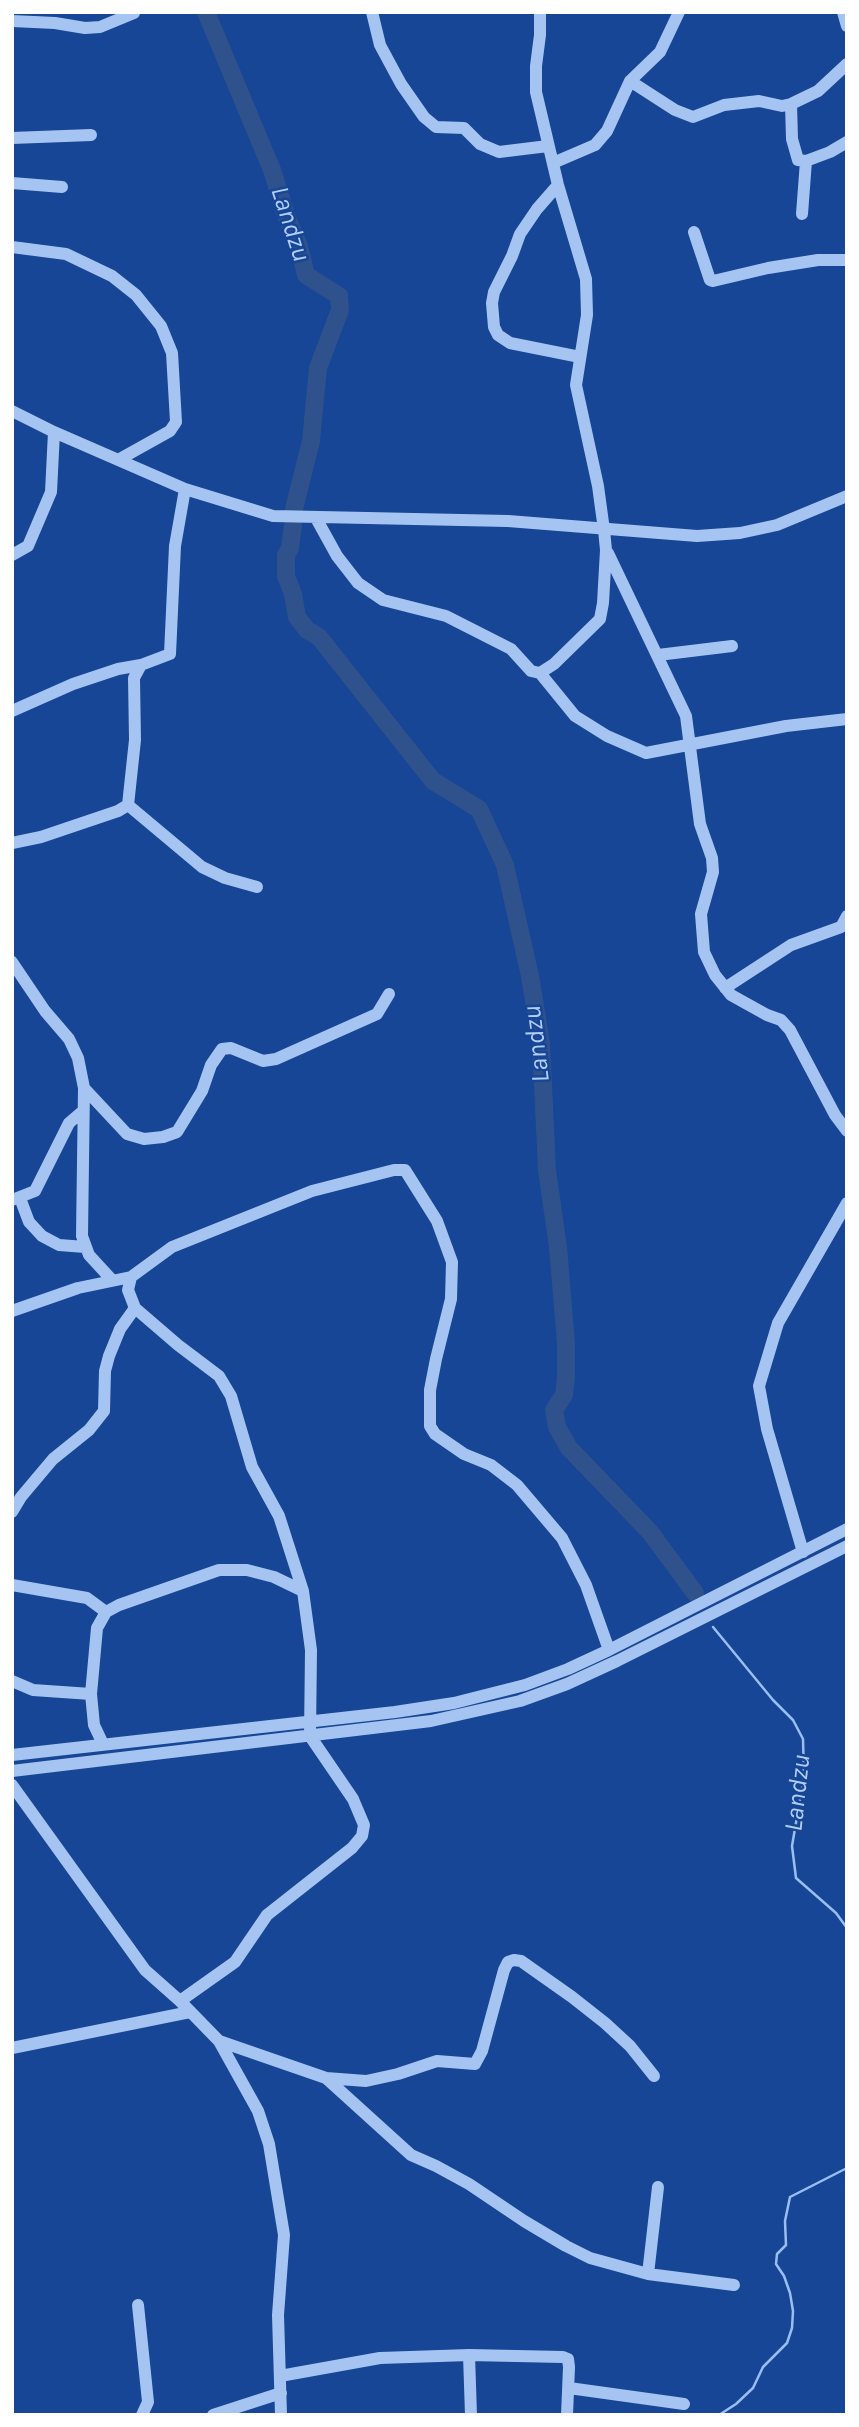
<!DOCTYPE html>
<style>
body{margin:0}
#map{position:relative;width:859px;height:2427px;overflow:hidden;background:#164695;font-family:Karla,sans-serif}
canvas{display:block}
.frame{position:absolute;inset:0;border:14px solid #fff;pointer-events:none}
</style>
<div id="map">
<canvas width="859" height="2427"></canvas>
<div class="frame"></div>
</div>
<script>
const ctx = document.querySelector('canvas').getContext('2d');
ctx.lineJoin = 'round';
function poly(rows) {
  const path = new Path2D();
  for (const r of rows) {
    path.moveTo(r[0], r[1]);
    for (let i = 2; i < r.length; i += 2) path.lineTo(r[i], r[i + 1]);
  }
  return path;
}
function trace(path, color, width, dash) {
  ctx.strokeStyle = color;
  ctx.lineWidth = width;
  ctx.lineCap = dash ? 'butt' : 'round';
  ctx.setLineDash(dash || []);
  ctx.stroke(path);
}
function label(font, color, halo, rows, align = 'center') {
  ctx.font = font + ' Karla,sans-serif';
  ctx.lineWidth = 5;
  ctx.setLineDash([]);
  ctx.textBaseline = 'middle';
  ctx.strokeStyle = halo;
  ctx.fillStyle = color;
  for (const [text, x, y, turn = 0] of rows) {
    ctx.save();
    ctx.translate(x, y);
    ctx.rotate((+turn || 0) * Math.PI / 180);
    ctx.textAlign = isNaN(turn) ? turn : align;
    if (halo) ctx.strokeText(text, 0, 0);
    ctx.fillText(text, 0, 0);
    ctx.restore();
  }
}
trace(poly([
 [713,1627,773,1700,793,1720,803,1739,804,1776,792,1846,796,1878,836,1913,847,1928],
 [719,2415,736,2404,753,2388,763,2367,787,2343,792,2328,793,2311,790,2293,784,2276,776,2264,777,2254,786,2245,785,2221,790,2197,847,2168]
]), '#99bef4', 2.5);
trace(poly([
 [206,12,272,170,287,218,299,246,306,275,339,296,340,310,318,368,311,441,294,509],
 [293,525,290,548,286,555,286,576,293,594,297,617,307,630,319,637,433,781,479,809,505,865,530,976,541,1043,547,1170,558,1247,566,1343,566,1377,564,1395,554,1410,557,1427,569,1448,650,1532,695,1593]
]), '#2f528d', 18);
trace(poly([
 [372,12,380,45,401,84,424,117,436,127,464,128,480,144,499,152,548,146],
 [843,12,847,26],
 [12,21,55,23,85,28,100,27,134,13],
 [630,81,675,110,693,117,724,105,759,101,782,106,791,104,818,91,847,64],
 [791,104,792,139,798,160,806,161,830,152,847,142],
 [12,138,91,135],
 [553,163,595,145,607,131,630,81,660,52,679,12],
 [12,183,62,187],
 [558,185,537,209,520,234,512,256,494,292,492,303,494,327,498,335,510,343,580,357],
 [802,214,806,161],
 [694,232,710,280,713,281,768,268,818,260,847,260],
 [12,247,66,254,112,276,136,295,161,326,172,353,176,422,170,431,118,460],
 [12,411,54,432,185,489,273,516,508,521,697,536,740,533,777,525,847,496],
 [316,518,337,556,358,583,383,600,446,616,511,649,531,671,540,673,554,664,600,619,603,603,606,550,604,530,598,486,576,385,587,315,586,279,558,185,536,92,536,66,540,35,540,12],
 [608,553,686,716,700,824,712,858,713,872,701,914,704,952,715,975,731,995,767,1015,781,1020,790,1030,835,1115,847,1131],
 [12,555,28,546,51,492,54,432],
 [658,655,732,646],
 [540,673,575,716,607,736,646,753,786,726,847,719],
 [12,711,73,684,118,669,141,665],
 [128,805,202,867,225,878,257,887],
 [12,843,41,837,118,811,128,805,135,740,134,678,141,665,170,654,175,546,185,489],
 [12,962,45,1011,69,1039,78,1058,84,1088,82,1236,89,1255,112,1280],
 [725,988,791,945,841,927,847,916],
 [84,1088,127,1134,144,1139,163,1137,177,1132,202,1091,211,1065,222,1049,231,1048,263,1061,276,1059,377,1014,389,994],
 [20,1198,29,1222,42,1236,59,1245,85,1247],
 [12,1200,35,1191,69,1123,83,1111],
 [131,1277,128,1290,135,1308,178,1345,219,1376,231,1396,252,1467,279,1516,303,1591,311,1650,310,1736,353,1799,364,1825,362,1836,352,1848,267,1915,235,1962,180,2001],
 [12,1311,78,1288,131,1277,172,1247,312,1191,394,1170,405,1170,437,1221,452,1262,451,1299,436,1359,430,1390,430,1426,435,1434,464,1454,491,1465,517,1485,562,1538,586,1585,609,1650],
 [12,1512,21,1497,53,1459,89,1430,104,1411,105,1371,109,1356,120,1329,135,1308],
 [803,1552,767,1429,759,1386,778,1323,847,1203],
 [12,1585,87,1598,106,1612],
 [12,1681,33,1690,91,1694],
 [103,1744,94,1725,91,1694,97,1628,106,1612,119,1605,219,1570,247,1570,274,1577,303,1591],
 [12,1755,395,1712,454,1703,525,1685,568,1669,609,1650,847,1529],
 [12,1771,431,1721,520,1701,567,1684,617,1661,847,1546],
 [12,1785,145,1970,180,2001,219,2041,258,2111,269,2144,284,2235,278,2315,281,2415],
 [219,2041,326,2078,366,2081,398,2074,437,2061,475,2064,482,2051,504,1970,508,1962,514,1960,521,1961,572,1997,605,2023,630,2046,654,2076],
 [12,2048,190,2012],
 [326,2078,411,2155,436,2166,469,2184,524,2221,566,2246,590,2258,648,2274,734,2285],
 [648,2274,658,2187],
 [138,2305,148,2402,142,2415],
 [469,2355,471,2415],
 [280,2376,380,2358,469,2355,563,2357,568,2359,569,2367,567,2415],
 [569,2388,684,2404],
 [213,2415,281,2393]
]), '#a6c4f1', 12);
label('italic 26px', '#b2cef8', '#164695', [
 ["Landzu",290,224,72],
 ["Landzu",537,1044,-97],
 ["Landzu",798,1793,-84]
]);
</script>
